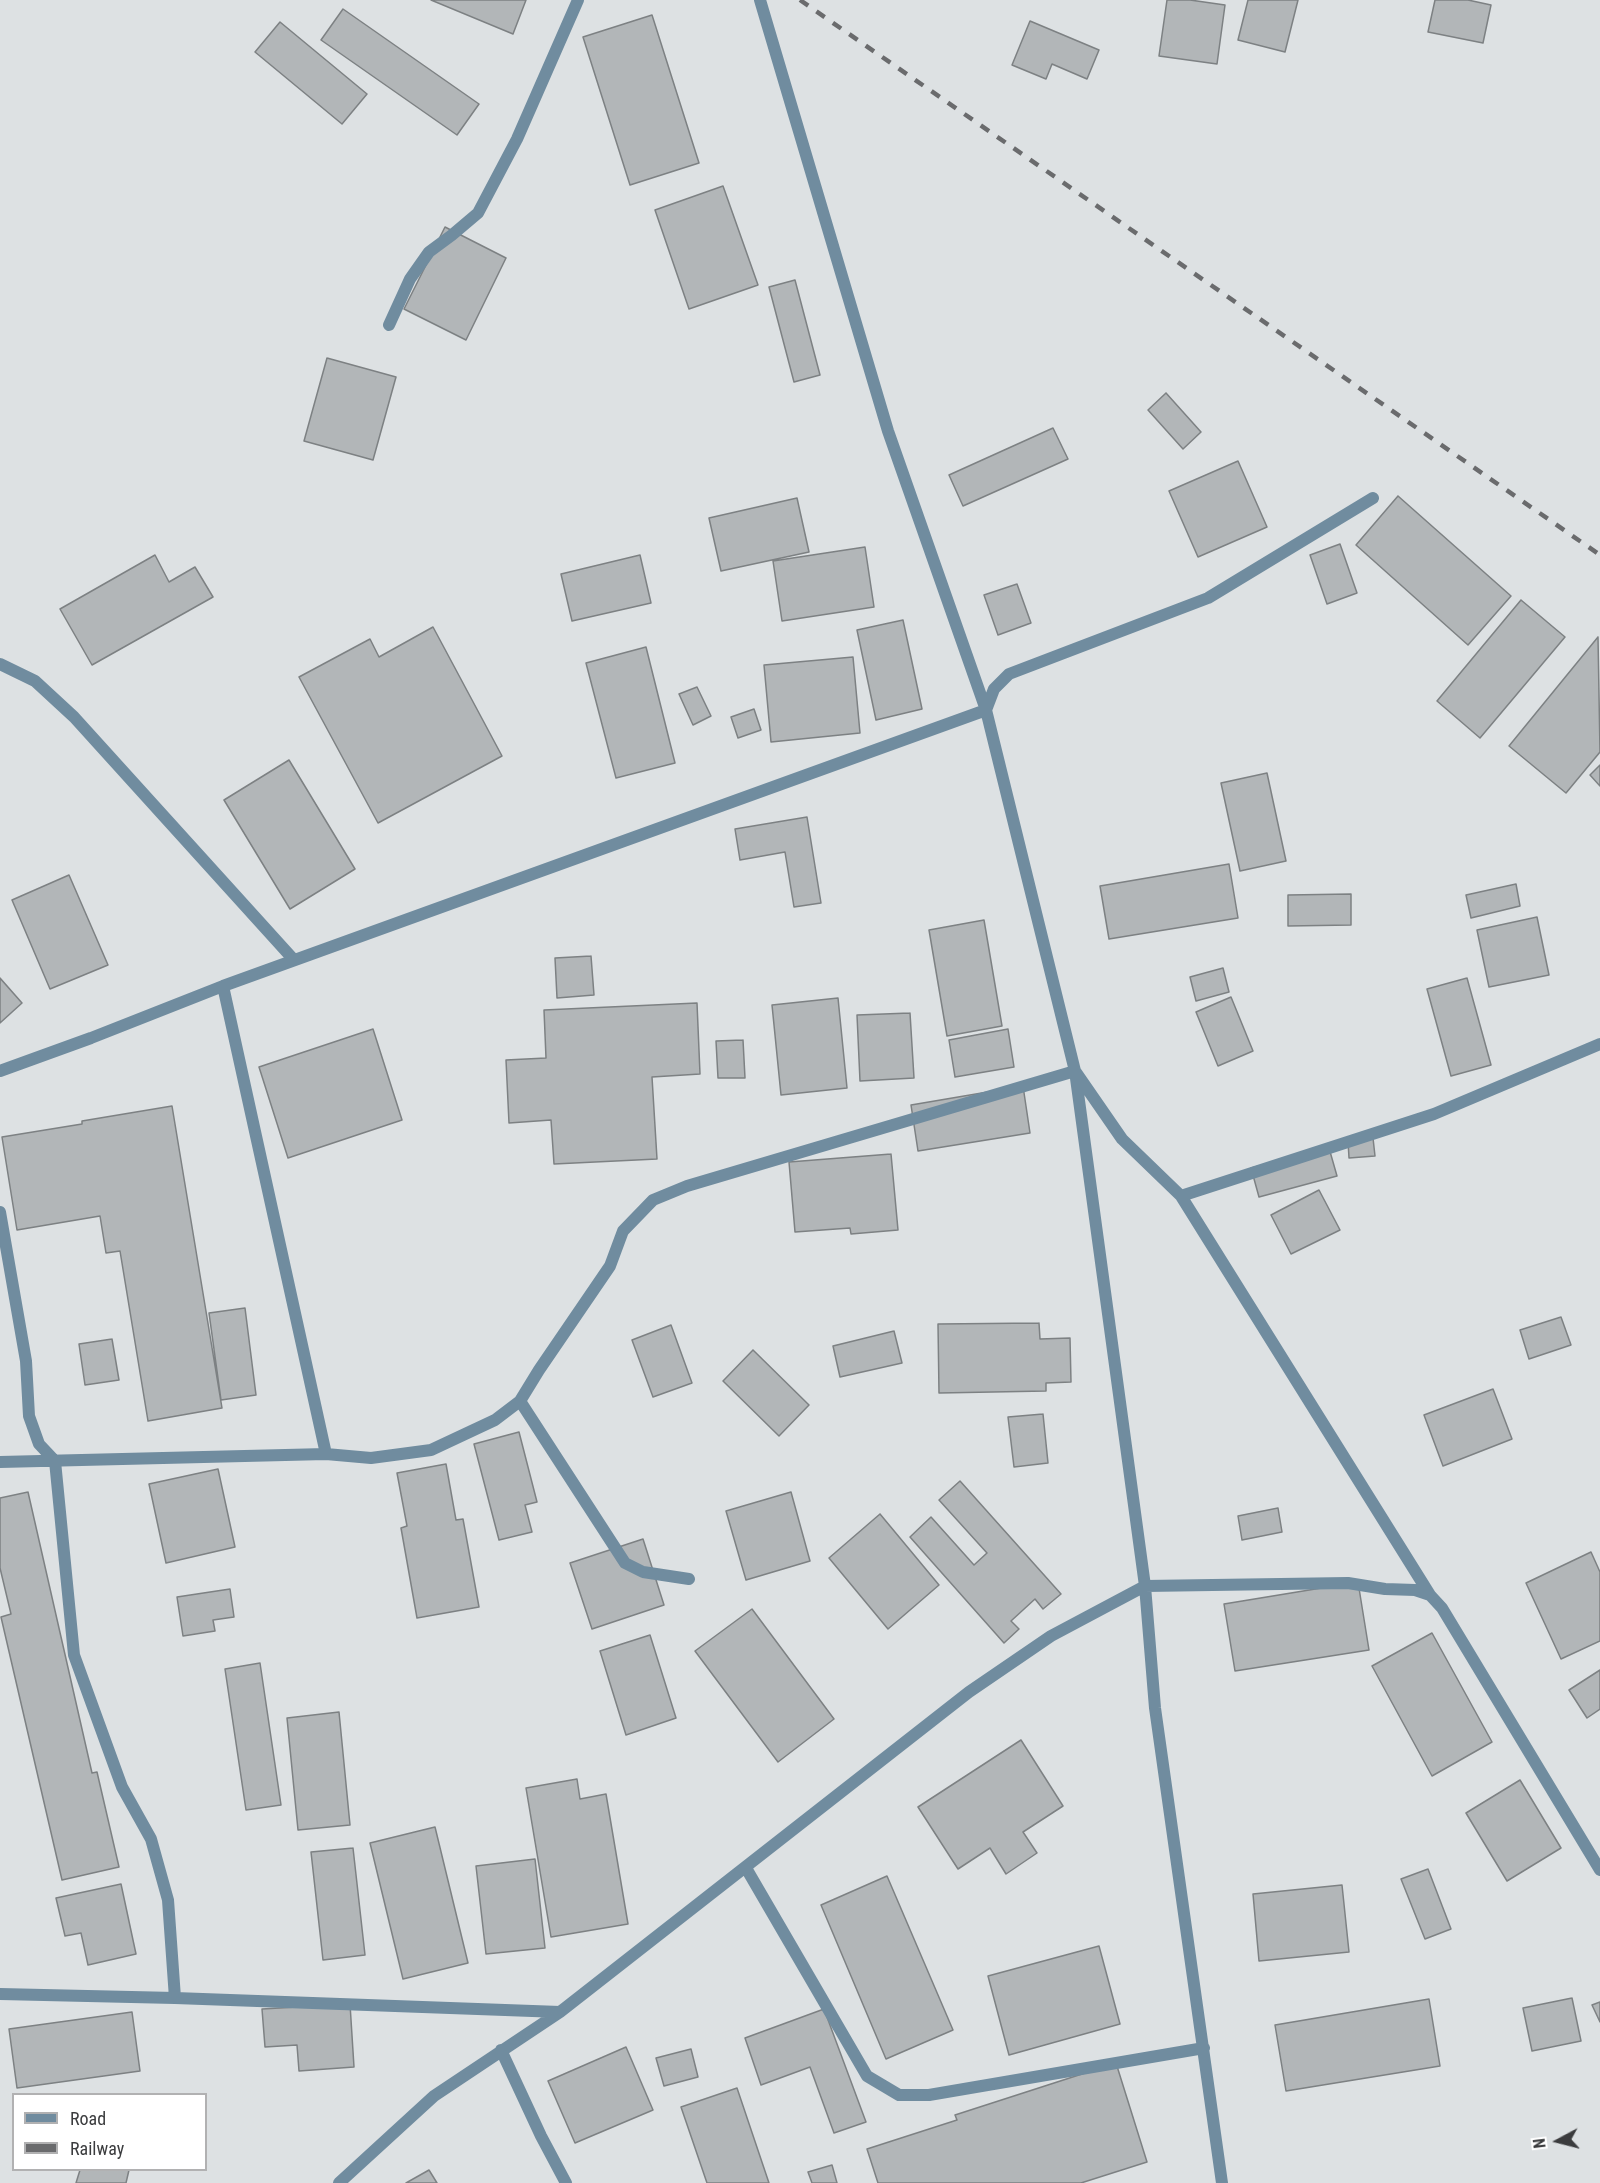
<!DOCTYPE html>
<style>
body{margin:0}
#map{position:relative;width:1600px;height:2183px;overflow:hidden;background:#dde1e3;font-family:"Roboto Condensed",sans-serif}
canvas{display:block}
.legend{position:absolute;left:12px;top:2093px;width:195px;height:78px;box-sizing:border-box;background:#fff;border:2px solid #b1b1b2;margin:0;padding:8px 10px;list-style:none;font-size:18px;color:#3b3c3e}
.legend li{display:flex;align-items:center;gap:12px;height:30px}
.legend b{width:30px;border:2px solid #b1b1b2}
.north{position:absolute;left:1528px;top:2111px;width:60px;height:60px;-webkit-text-stroke:4px #fff;paint-order:stroke;rotate:263deg;font-size:16px;font-weight:700;line-height:24px;text-align:center;color:#3b3c3e}
.north::after{content:'';display:block;margin:auto;width:21px;height:27px;background:#3b3c3e;clip-path:polygon(50% 0,100% 100%,50% 72%,0 100%)}
</style>
<div id="map">
<canvas width="1600" height="2183"></canvas>
<ul class="legend">
<li><b style="height:8px;background:#708c9f"></b>Road</li>
<li><b style="height:8px;background:#6a6b6d"></b>Railway</li>
</ul>
<div class="north">N</div>
</div>
<script>
const ctx = document.querySelector('canvas').getContext('2d');
ctx.lineJoin = 'round';
function fill(path, color) {
  ctx.fillStyle = color;
  ctx.fill(path, 'evenodd');
}
function poly(rows) {
  const path = new Path2D();
  for (const r of rows) {
    path.moveTo(r[0], r[1]);
    for (let i = 2; i < r.length; i += 2) path.lineTo(r[i], r[i + 1]);
  }
  return path;
}
function trace(path, color, width, dash) {
  ctx.strokeStyle = color;
  ctx.lineWidth = width;
  ctx.lineCap = dash ? 'butt' : 'round';
  ctx.setLineDash(dash || []);
  ctx.stroke(path);
}
const building = poly([
 [431,0,526,0,513,34,431,0],
 [1167,0,1190,0,1225,5,1217,64,1159,56,1167,0],
 [1248,0,1298,0,1285,52,1238,40,1248,0],
 [1435,0,1468,0,1491,5,1483,43,1428,32,1435,0],
 [343,9,479,104,457,135,321,40,343,9],
 [652,15,699,163,630,185,583,37,652,15],
 [1030,21,1099,50,1087,79,1052,64,1046,79,1012,65,1030,21],
 [280,22,367,94,342,124,255,52,280,22],
 [723,186,758,285,689,309,655,210,723,186],
 [445,227,506,258,466,340,404,309,445,227],
 [795,280,820,375,794,382,769,287,795,280],
 [327,358,396,377,373,460,304,441,327,358],
 [1166,393,1201,432,1183,449,1148,410,1166,393],
 [1053,428,1068,459,963,506,949,475,1053,428],
 [1238,461,1267,527,1198,557,1169,491,1238,461],
 [1398,496,1511,596,1468,645,1356,545,1398,496],
 [797,498,809,552,721,571,709,518,797,498],
 [1340,544,1357,593,1327,604,1310,555,1340,544],
 [865,547,874,607,782,621,773,561,865,547],
 [155,555,169,582,195,567,213,597,92,665,60,609,155,555],
 [640,555,651,603,572,621,561,574,640,555],
 [1017,584,1031,623,998,635,984,595,1017,584],
 [1521,600,1565,637,1480,738,1437,701,1521,600],
 [903,620,922,709,876,720,857,630,903,620],
 [433,627,502,756,378,823,299,677,370,639,379,657,433,627],
 [1598,637,1600,752,1566,793,1509,746,1598,637],
 [646,647,675,763,616,778,586,663,646,647],
 [853,657,860,733,771,742,764,665,853,657],
 [697,687,711,716,693,725,679,694,697,687],
 [754,709,761,730,738,738,731,717,754,709],
 [289,760,355,869,290,909,224,800,289,760],
 [1600,765,1600,786,1590,775,1600,765],
 [1267,773,1286,861,1240,871,1221,783,1267,773],
 [807,817,821,903,794,907,785,852,740,860,735,829,807,817],
 [1229,864,1238,918,1109,939,1100,886,1229,864],
 [69,875,108,965,50,989,12,900,69,875],
 [1516,884,1520,906,1471,918,1466,895,1516,884],
 [1351,894,1351,925,1288,926,1288,895,1351,894],
 [1537,917,1549,975,1489,987,1477,930,1537,917],
 [984,920,1002,1026,947,1036,929,930,984,920],
 [591,956,594,995,557,998,555,958,591,956],
 [1223,968,1229,992,1196,1001,1190,977,1223,968],
 [0,978,22,1003,0,1023,0,978],
 [1467,978,1491,1065,1451,1076,1427,989,1467,978],
 [1231,997,1253,1051,1218,1066,1196,1012,1231,997],
 [838,998,847,1088,781,1095,772,1005,838,998],
 [697,1003,700,1074,652,1077,657,1159,554,1164,551,1120,509,1123,506,1060,546,1058,544,1010,697,1003],
 [910,1013,914,1078,860,1081,857,1015,910,1013],
 [373,1029,402,1120,288,1158,259,1067,373,1029],
 [1008,1029,1014,1067,955,1077,949,1040,1008,1029],
 [743,1040,745,1078,718,1078,716,1041,743,1040],
 [1023,1086,1030,1133,918,1151,911,1105,1023,1086],
 [172,1106,222,1408,148,1421,120,1251,106,1253,100,1216,17,1230,2,1137,82,1124,82,1121,172,1106],
 [1373,1138,1375,1156,1349,1158,1348,1141,1373,1138],
 [1329,1148,1337,1176,1259,1197,1251,1168,1329,1148],
 [891,1154,898,1230,851,1234,850,1228,795,1232,789,1162,891,1154],
 [1319,1190,1340,1230,1291,1254,1271,1215,1319,1190],
 [245,1308,256,1395,221,1400,209,1313,245,1308],
 [1561,1317,1571,1345,1529,1359,1520,1330,1561,1317],
 [1039,1323,1040,1339,1070,1338,1071,1382,1046,1383,1046,1391,939,1393,938,1324,1039,1323],
 [671,1325,692,1383,653,1397,632,1340,671,1325],
 [894,1331,902,1363,840,1377,833,1346,894,1331],
 [112,1339,119,1380,85,1385,79,1344,112,1339],
 [753,1350,809,1405,779,1436,723,1381,753,1350],
 [1493,1389,1512,1439,1443,1466,1424,1415,1493,1389],
 [1043,1414,1048,1463,1014,1467,1008,1417,1043,1414],
 [519,1432,537,1502,525,1505,532,1532,499,1540,474,1444,519,1432],
 [446,1464,456,1520,463,1519,479,1607,417,1618,401,1528,407,1526,397,1473,446,1464],
 [218,1469,235,1547,166,1563,149,1484,218,1469],
 [960,1481,1061,1594,1043,1609,1035,1599,1011,1621,1019,1629,1004,1643,910,1537,931,1517,974,1565,987,1553,939,1500,960,1481],
 [28,1492,92,1773,97,1772,119,1867,62,1880,1,1617,11,1614,0,1568,0,1498,28,1492],
 [791,1492,810,1561,746,1580,726,1511,791,1492],
 [1278,1508,1282,1532,1242,1540,1238,1516,1278,1508],
 [880,1514,939,1585,888,1629,829,1558,880,1514],
 [643,1539,664,1605,592,1629,570,1563,643,1539],
 [1591,1552,1600,1572,1600,1641,1561,1659,1526,1583,1591,1552],
 [1358,1582,1369,1650,1235,1671,1224,1604,1358,1582],
 [230,1589,234,1617,213,1620,215,1631,183,1636,177,1597,230,1589],
 [752,1609,834,1719,778,1762,695,1651,752,1609],
 [1432,1633,1492,1742,1432,1776,1372,1666,1432,1633],
 [650,1635,676,1718,626,1735,600,1651,650,1635],
 [260,1663,281,1805,246,1810,225,1669,260,1663],
 [1600,1670,1600,1709,1587,1718,1569,1690,1600,1670],
 [339,1712,350,1825,298,1830,287,1718,339,1712],
 [1021,1740,1063,1806,1023,1832,1037,1853,1006,1874,990,1848,958,1869,918,1807,1021,1740],
 [577,1779,580,1799,606,1794,628,1924,551,1937,526,1788,577,1779],
 [1520,1780,1561,1848,1507,1881,1466,1813,1520,1780],
 [435,1827,468,1963,403,1979,370,1843,435,1827],
 [353,1848,365,1955,323,1960,311,1852,353,1848],
 [535,1859,545,1948,486,1954,476,1866,535,1859],
 [1428,1869,1451,1929,1425,1939,1401,1879,1428,1869],
 [887,1876,953,2030,886,2059,821,1905,887,1876],
 [121,1884,136,1954,88,1965,81,1933,65,1936,56,1898,121,1884],
 [1342,1885,1349,1952,1259,1961,1253,1894,1342,1885],
 [1099,1946,1120,2024,1009,2055,988,1976,1099,1946],
 [1572,1998,1581,2041,1532,2051,1523,2008,1572,1998],
 [1429,1999,1440,2066,1286,2091,1275,2025,1429,1999],
 [1600,2002,1600,2022,1592,2005,1600,2002],
 [350,2004,354,2067,299,2071,297,2045,265,2047,262,2009,350,2004],
 [824,2009,866,2122,834,2133,810,2067,761,2085,745,2038,824,2009],
 [132,2012,140,2071,17,2088,9,2029,132,2012],
 [626,2047,653,2110,575,2143,548,2081,626,2047],
 [691,2049,698,2077,664,2086,656,2058,691,2049],
 [1116,2063,1147,2162,1081,2183,878,2183,867,2149,957,2120,955,2115,1116,2063],
 [737,2088,769,2183,707,2183,681,2107,737,2088],
 [832,2165,837,2183,812,2183,808,2172,832,2165],
 [80,2170,129,2170,126,2183,76,2183,80,2170],
 [429,2170,437,2183,406,2183,429,2170]
]);
fill(building, '#b2b6b8');
trace(building, '#7d8183', 1.5);
trace(poly([
 [760,0,888,431,986,710,1075,1071,1145,1586,1155,1708,1222,2183],
 [389,325,410,279,429,252,452,235,478,213,517,139,578,0],
 [0,664,35,681,74,717,294,960],
 [223,986,326,1454],
 [0,1071,91,1038,223,986,986,710,994,689,1009,674,1208,598,1373,498],
 [1181,1196,1434,1114,1600,1044],
 [0,1212,26,1361,29,1416,39,1444,55,1461,74,1655,122,1787,151,1839,168,1900,175,1998,560,2012],
 [520,1401,625,1563,643,1572,689,1579],
 [0,1462,326,1454,371,1458,431,1450,495,1420,520,1401,539,1370,610,1266,623,1231,653,1200,687,1186,1075,1071,1122,1139,1181,1196,1430,1595],
 [746,1868,867,2076,899,2095,929,2095,1204,2048],
 [0,1994,175,1998],
 [501,2050,541,2136,566,2183],
 [339,2183,434,2096,560,2012,969,1692,1051,1636,1145,1586,1348,1583,1385,1589,1415,1590,1430,1595,1442,1608,1600,1870]
]), '#708c9f', 12);
trace(poly([
 [800,0,1600,555]
]), '#6a6b6d', 4.5, [10, 10]);
</script>
